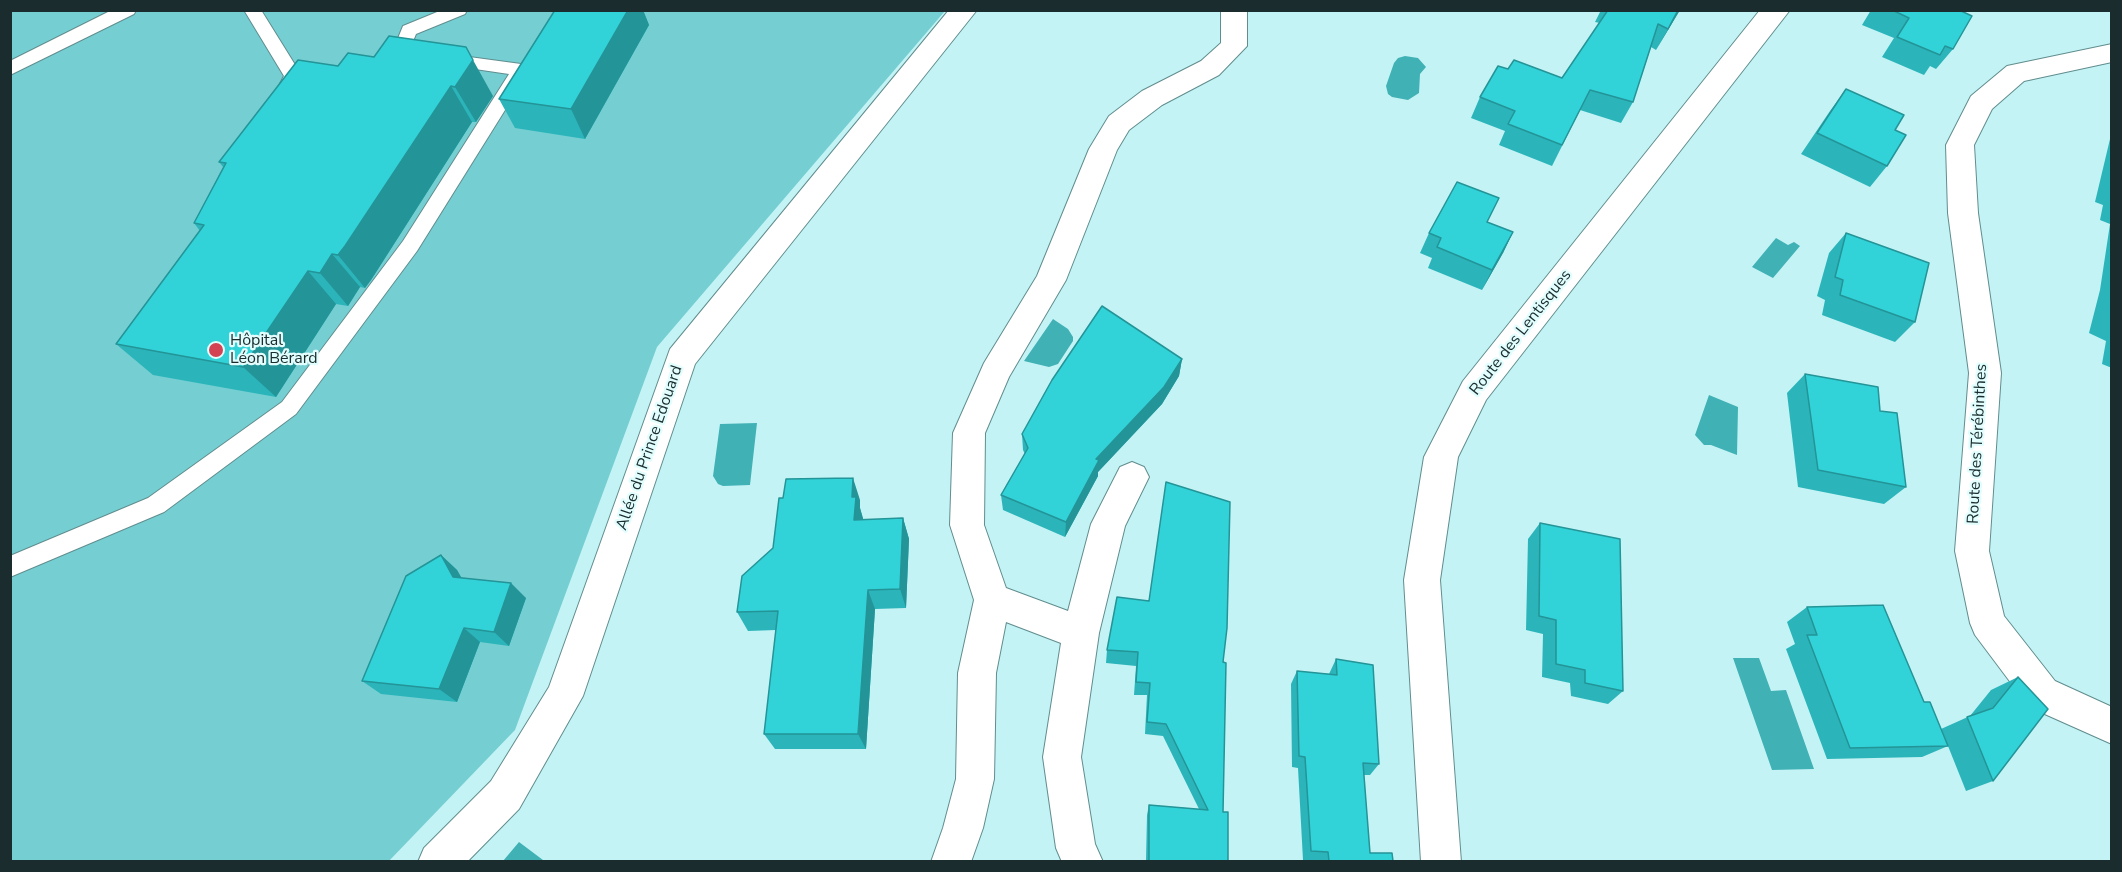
<!DOCTYPE html>
<meta charset="utf-8">
<style>
body{margin:0}
#map{position:relative;width:2122px;height:872px;overflow:hidden;background:#c4f3f5;font-family:"Nunito Sans",sans-serif}
canvas{display:block}
.frame{position:absolute;inset:0;border:12px solid #1a2c2d;pointer-events:none}
</style>
<div id="map">
<canvas width="2122" height="872"></canvas>
<div class="frame"></div>
</div>
<script>
const ctx = document.querySelector('canvas').getContext('2d');
ctx.lineJoin = 'round';
function fill(path, color) {
  ctx.fillStyle = color;
  ctx.fill(path, 'evenodd');
}
function poly(rows) {
  const path = new Path2D();
  for (const r of rows) {
    path.moveTo(r[0], r[1]);
    for (let i = 2; i < r.length; i += 2) path.lineTo(r[i], r[i + 1]);
  }
  return path;
}
function trace(path, color, width, dash) {
  ctx.strokeStyle = color;
  ctx.lineWidth = width;
  ctx.lineCap = dash ? 'butt' : 'round';
  ctx.setLineDash(dash || []);
  ctx.stroke(path);
}
function label(font, color, halo, rows, align = 'center') {
  ctx.font = font + ' "Nunito Sans",sans-serif';
  ctx.lineWidth = 4.5;
  ctx.setLineDash([]);
  ctx.textBaseline = 'middle';
  ctx.strokeStyle = halo;
  ctx.fillStyle = color;
  for (const [text, x, y, turn = 0] of rows) {
    ctx.save();
    ctx.translate(x, y);
    ctx.rotate((+turn || 0) * Math.PI / 180);
    ctx.textAlign = isNaN(turn) ? turn : align;
    if (halo) ctx.strokeText(text, 0, 0);
    ctx.fillText(text, 0, 0);
    ctx.restore();
  }
}
fill(poly([
 [10,11,945,11,657,347,515,730,388,862,11,861]
]), '#75cfd2');
fill(poly([
 [1405,56,1418,58,1426,67,1420,74,1419,93,1408,100,1392,97,1388,94,1386,86,1394,63,1398,58],
 [1776,238,1788,245,1794,242,1800,246,1773,278,1752,267],
 [1053,319,1068,329,1073,337,1073,341,1058,364,1049,367,1024,361],
 [1709,395,1738,407,1737,455,1711,445,1704,445,1695,435],
 [757,423,750,485,723,486,718,484,713,476,720,424],
 [1733,658,1759,658,1771,691,1786,690,1814,769,1772,770],
 [519,842,543,860,503,861]
]), '#40b1b5');
const service = poly([
 [112,10,136,10,134,14,10,75,10,61,112,10],
 [244,10,261,10,302,76,289,99,283,101,277,99,274,95,284,76,244,10],
 [442,10,467,10,465,14,416,34,411,46,422,52,424,56,422,60,410,60,396,52,394,48,403,26,442,10],
 [447,54,521,64,527,66,530,70,417,251,296,414,164,512,10,577,10,556,148,498,282,402,403,241,509,74,441,64,439,60,441,56,447,54]
]);
const minor = poly([
 [949,10,977,10,695,364,583,696,519,809,467,862,418,862,424,848,491,781,549,687,670,349,949,10],
 [1221,10,1247,10,1247,46,1219,75,1162,105,1129,130,1117,150,1066,280,1009,377,985,433,984,525,1006,588,1068,611,1091,524,1120,467,1132,462,1144,467,1149,477,1125,526,1099,633,1081,757,1095,844,1103,862,1062,862,1056,848,1043,757,1061,643,1006,622,996,673,994,779,983,828,971,862,931,862,943,828,956,779,958,673,974,600,950,525,953,433,984,363,1037,276,1089,149,1109,116,1142,91,1201,61,1221,43,1221,10],
 [1760,10,1790,10,1486,400,1458,457,1440,580,1461,862,1421,862,1404,580,1424,457,1463,381,1760,10],
 [2112,44,2112,62,2024,81,1992,109,1974,145,1978,213,2001,373,1989,551,2004,616,2055,681,2112,707,2112,744,2029,707,1975,635,1970,623,1955,551,1969,373,1948,213,1946,145,1971,96,2007,66,2112,44]
]);
trace(service, '#608d8e', 2);
trace(minor, '#608d8e', 2);
fill(service, '#fff');
fill(minor, '#fff');
fill(poly([
 [555,10,643,10,649,25,585,139,515,128,499,99],
 [1601,10,1680,10,1656,50,1651,47,1633,102,1621,123,1580,110,1552,166,1499,145,1505,131,1471,118,1480,97,1508,69,1562,78,1600,23,1595,22],
 [1871,10,1959,10,1953,49,1936,69,1930,66,1924,75,1882,57,1894,38,1862,25],
 [374,57,493,96,476,122,472,122,371,280,365,288,360,287,348,306,336,304,276,397,153,375,116,344,200,231,194,223,223,167,219,162,338,66],
 [1846,89,1895,130,1887,166,1870,187,1801,154,1830,111],
 [2112,138,2112,368,2102,364,2106,341,2089,333,2100,290,2110,224,2100,220,2103,205,2095,202,2110,139],
 [1488,223,1513,232,1503,253,1482,290,1428,268,1432,258,1420,253,1429,233],
 [1846,233,1915,322,1895,342,1822,315,1825,300,1817,296,1829,253],
 [1182,359,1179,376,1162,404,1098,472,1098,476,1065,537,1003,510,1001,495,1025,454,1023,450,1022,434],
 [1805,374,1880,411,1906,487,1884,504,1798,487,1787,393],
 [860,500,860,508,863,520,903,518,909,539,906,608,875,609,866,749,775,749,764,734,776,630,748,631,737,612,773,548],
 [1540,523,1623,691,1608,704,1571,696,1570,683,1542,677,1543,634,1526,630,1528,539],
 [441,555,457,570,461,578,526,598,509,646,480,642,457,702,381,694,362,681],
 [1117,597,1223,662,1223,812,1228,861,1146,861,1147,815,1149,805,1199,809,1163,736,1145,734,1147,695,1134,695,1136,666,1106,663,1107,650],
 [1807,607,1924,702,1941,729,1970,716,1991,690,2018,677,1993,781,1966,791,1948,746,1922,757,1827,759,1786,649,1795,644,1787,622],
 [1336,659,1379,764,1370,775,1364,775,1370,853,1393,861,1320,861,1303,860,1298,768,1292,767,1291,684,1297,671,1329,674]
]), '#2bb5ba');
fill(poly([
 [628,10,643,10,649,25,585,139,571,109],
 [1678,10,1680,10,1656,50,1668,29],
 [473,60,493,96,476,122,455,87],
 [451,86,472,122,371,280,365,288,338,255],
 [1513,232,1503,253,1482,290,1492,270],
 [332,254,360,287,348,306,320,273],
 [308,271,336,304,276,397,243,367],
 [1182,359,1179,376,1162,404,1098,472,1098,476,1065,537,1066,522,1096,459],
 [853,478,860,500,860,508,863,518,861,541,854,520,852,497],
 [903,518,909,539,906,608,900,589],
 [441,555,457,570,470,592,453,577],
 [511,583,526,598,509,646,494,632],
 [868,590,875,609,866,749,858,734],
 [464,628,480,642,457,702,439,689]
]), '#239497');
const building = poly([
 [555,10,628,10,571,109,499,99,555,10],
 [1608,10,1678,10,1668,29,1658,24,1633,102,1590,90,1562,145,1508,124,1515,111,1480,97,1498,66,1508,69,1514,60,1562,78,1608,10],
 [1892,10,1959,10,1972,16,1953,49,1945,46,1940,55,1897,37,1909,18,1892,10],
 [389,36,466,47,473,60,455,87,451,86,345,246,338,255,332,254,320,273,308,271,243,367,116,344,204,225,194,223,226,163,219,162,298,60,338,66,348,53,374,57,389,36],
 [1846,89,1904,115,1895,130,1906,135,1887,166,1817,133,1846,89],
 [1457,182,1499,198,1487,222,1513,232,1492,270,1437,247,1441,238,1429,233,1457,182],
 [1846,233,1929,263,1915,322,1840,295,1843,280,1835,277,1846,233],
 [1102,306,1182,359,1164,387,1096,459,1099,460,1066,522,1001,495,1028,448,1022,434,1052,380,1102,306],
 [1805,374,1878,387,1880,411,1897,413,1906,487,1818,470,1805,374],
 [853,478,852,497,856,497,854,520,903,518,900,589,868,590,858,734,764,734,778,611,737,612,742,576,773,548,779,498,783,498,786,479,853,478],
 [1166,482,1230,502,1227,628,1223,662,1226,663,1223,812,1228,812,1228,861,1149,861,1149,805,1208,810,1166,724,1147,722,1150,683,1136,682,1138,652,1107,650,1117,597,1149,601,1166,482],
 [1540,523,1620,539,1623,691,1585,683,1585,670,1556,664,1556,620,1539,616,1540,523],
 [441,555,453,577,511,583,494,632,464,628,439,689,362,681,406,576,441,555],
 [1883,605,1924,702,1930,702,1948,746,1850,748,1807,635,1817,635,1807,607,1883,605],
 [1336,659,1373,665,1379,764,1363,763,1370,853,1392,853,1393,861,1329,861,1328,852,1311,851,1305,757,1299,756,1297,671,1337,675,1336,659],
 [2018,677,2048,709,1993,781,1967,717,1993,708,2018,677]
]);
fill(building, '#32d3d8');
trace(building, '#239497', 1.5);
for (const [x, y, r, color] of [
 [216,350,8,"#d34353"]
]) {
  const dot = new Path2D();
  dot.arc(x, y, r, 0, 2 * Math.PI);
  ctx.fillStyle = color;
  ctx.fill(dot);
  trace(dot, '#e1fdfd', 2);
}
label('16px', '#1a2c2d', '#e1fdfd', [
 ["Route des Lentisques",1521,333,-52],
 ["Route des Térébinthes",1978,444,-87],
 ["Allée du Prince Edouard",650,448,-71]
]);
label('16px', '#1a2c2d', '#e1fdfd', [
 ["Hôpital",230,341],
 ["Léon Bérard",230,359]
], 'left');
</script>
